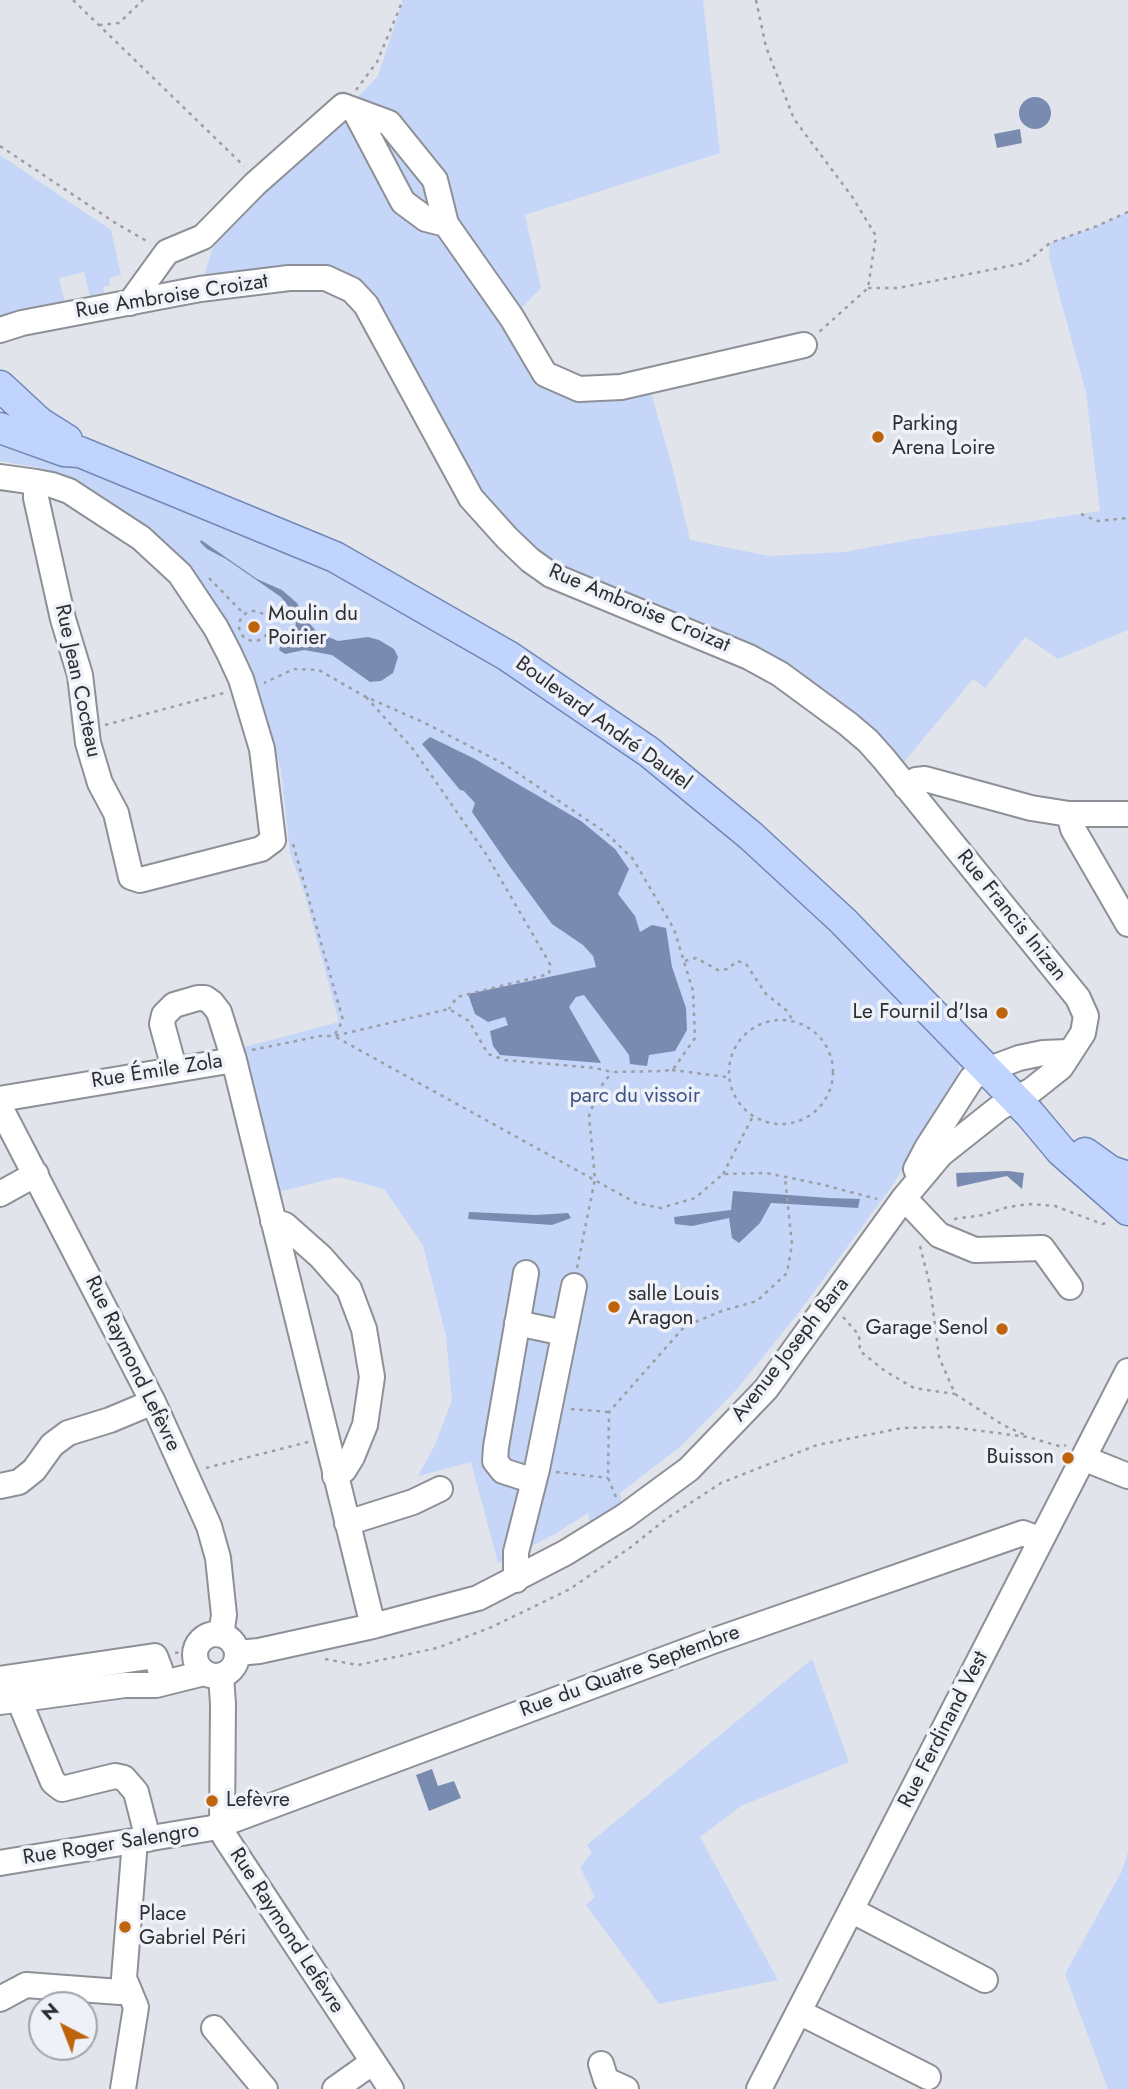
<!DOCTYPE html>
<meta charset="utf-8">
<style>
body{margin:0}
#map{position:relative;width:1128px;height:2089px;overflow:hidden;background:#e1e4eb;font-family:Jost,sans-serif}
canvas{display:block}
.north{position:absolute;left:28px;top:1991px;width:70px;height:70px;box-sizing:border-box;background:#eef2f8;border:2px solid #a0a4a8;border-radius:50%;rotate:318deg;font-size:19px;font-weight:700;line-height:28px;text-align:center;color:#2c2e30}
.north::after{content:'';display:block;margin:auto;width:24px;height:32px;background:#bf630c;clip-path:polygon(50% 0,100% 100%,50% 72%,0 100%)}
</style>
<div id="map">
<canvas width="1128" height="2089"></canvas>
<div class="north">N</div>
</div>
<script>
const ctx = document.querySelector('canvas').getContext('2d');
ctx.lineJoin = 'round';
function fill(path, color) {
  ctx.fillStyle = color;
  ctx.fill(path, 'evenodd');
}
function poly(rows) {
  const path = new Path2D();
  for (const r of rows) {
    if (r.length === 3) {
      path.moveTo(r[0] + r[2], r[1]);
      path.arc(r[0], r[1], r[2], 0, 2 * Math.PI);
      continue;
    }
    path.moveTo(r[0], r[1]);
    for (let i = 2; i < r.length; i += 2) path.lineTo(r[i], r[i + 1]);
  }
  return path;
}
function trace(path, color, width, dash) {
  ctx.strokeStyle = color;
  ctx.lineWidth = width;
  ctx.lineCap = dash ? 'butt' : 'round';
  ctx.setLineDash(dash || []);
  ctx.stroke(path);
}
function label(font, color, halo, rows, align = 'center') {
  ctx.font = font + ' Jost,sans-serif';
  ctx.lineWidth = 7;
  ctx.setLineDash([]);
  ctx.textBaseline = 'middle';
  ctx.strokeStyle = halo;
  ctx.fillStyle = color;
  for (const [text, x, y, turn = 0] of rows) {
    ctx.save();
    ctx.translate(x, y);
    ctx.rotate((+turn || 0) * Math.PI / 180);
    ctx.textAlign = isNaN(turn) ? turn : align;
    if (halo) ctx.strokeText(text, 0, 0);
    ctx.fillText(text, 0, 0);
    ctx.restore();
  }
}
fill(poly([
 [403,0,703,0,720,153,525,215,541,288,512,318,519,356,550,391,612,399,650,389,673,470,690,540,769,556,844,552,926,537,1100,511,1086,392,1049,258,1050,243,1097,226,1128,212,1128,630,1058,659,1025,637,985,688,973,679,903,763,808,686,541,565,476,500,333,274,200,289,213,247,378,76],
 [0,155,111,230,121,275,109,278,110,285,103,287,104,293,90,296,84,272,59,278,65,302,0,316],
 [0,439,116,480,335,572,420,616,600,731,733,834,950,1046,960,1063,955,1086,890,1189,796,1316,737,1389,681,1446,620,1493,622,1503,590,1523,588,1513,555,1534,498,1563,471,1462,418,1476,435,1445,452,1400,446,1336,423,1245,384,1189,339,1177,271,1194,237,1049,339,1022,304,892,290,853,281,770,252,668,209,597,148,531,101,495,77,481,45,469,0,461],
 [812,1659,849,1762,741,1806,700,1837,778,1980,659,2004,586,1905,595,1897,580,1867,592,1853,587,1845],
 [1128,1852,1128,2089,1108,2089,1065,1974,1122,1871]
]), '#c5d6f8');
fill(poly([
 [1035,113,16],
 [1020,129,1022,143,997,148,994,134],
 [201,540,257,579,282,590,297,603,304,617,317,632,338,641,368,637,379,640,394,649,398,657,393,673,381,681,370,682,332,655,304,650,285,654,279,650,282,641,293,632,296,624,292,611,281,597,226,559,207,549,200,542],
 [430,737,475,759,581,821,615,849,629,869,618,894,635,916,640,932,652,925,666,928,672,967,686,1008,687,1030,675,1051,649,1055,647,1066,630,1064,629,1055,584,995,576,997,569,1007,601,1063,500,1055,493,1046,490,1031,508,1025,505,1017,488,1022,475,1014,468,994,596,967,593,956,583,945,552,924,510,867,472,812,475,803,464,791,460,790,422,744],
 [1008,1171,1024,1173,1022,1189,1007,1176,957,1187,956,1173],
 [733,1191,829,1198,860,1199,858,1208,771,1203,760,1223,739,1243,732,1238,729,1218,692,1226,675,1224,674,1217,731,1210],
 [469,1212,536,1215,568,1213,571,1218,552,1225,468,1219],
 [432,1769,438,1786,454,1781,461,1798,429,1811,416,1775]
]), '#7a8bb1');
const minor = poly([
 [355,111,403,202,426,219,446,224],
 [130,303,167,252,203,237,255,184,343,106,389,123,435,180,446,224,512,318,545,374,579,389,621,387,804,345],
 [0,330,22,323,200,289,289,278,326,278,352,290,366,305,471,498,507,538,530,560,551,575,749,657,780,674,848,724,868,741,884,759,1078,998,1086,1016,1083,1033,1061,1067,1032,1090,999,1108,941,1154,904,1198,766,1389,689,1469,625,1516,565,1553,478,1598,373,1626,259,1651,238,1653],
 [0,477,36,482,52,485,69,491,141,538,180,574,216,628,229,653,241,679,262,749,273,840,261,849,140,880,131,877,116,813,100,783,88,743,80,675,63,619,36,498,36,482],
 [906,787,916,780,925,779,1031,808,1069,814,1128,814],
 [1069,814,1073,829,1128,924],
 [174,1068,162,1024,164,1015,174,1005,198,998,205,998,212,1003,219,1012,234,1060,373,1626],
 [0,1099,234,1060],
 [0,1107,153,1402,209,1526,218,1558,224,1615,221,1635],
 [916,1169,927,1148,972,1078,987,1070,1019,1058,1043,1053,1069,1052],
 [0,1194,36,1174],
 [904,1198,939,1235,975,1250,1042,1248,1070,1287],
 [273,1221,285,1225,321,1257,349,1289,364,1329,372,1377,365,1425,352,1457,344,1470,335,1476],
 [526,1273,496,1447,495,1461,503,1471,534,1481],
 [517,1323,564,1333],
 [1083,1458,1128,1476],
 [0,1486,19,1482,34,1470,52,1445,68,1433,110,1420,153,1402],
 [347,1523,413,1502,440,1489],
 [516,1580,516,1552,537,1469,574,1286],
 [216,1655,21],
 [221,1676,223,1704,222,1825,225,1837,391,2089],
 [0,1679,155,1656,160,1669],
 [19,1700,53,1782,62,1789,115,1776,124,1778,136,1792,148,1839],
 [0,1702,125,1685,156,1685,204,1673],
 [0,1863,212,1828,713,1641,1023,1533,1041,1540],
 [851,1910,985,1980],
 [0,1999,26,1985,120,1992,128,1988],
 [799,2012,928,2077],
 [214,2028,265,2089],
 [601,2064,606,2080,626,2089],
 [123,2089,136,2007,124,1978,135,1841],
 [335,2089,373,2062],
 [759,2089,1128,1371]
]);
const major = poly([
 [0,386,40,423,67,440],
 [0,428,64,451,80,452,335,557,508,656,649,752,751,836,843,921,1030,1114,1061,1151,1128,1210],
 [1085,1153,1110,1171,1128,1177]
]);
trace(minor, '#8d9096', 28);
trace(major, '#7187b6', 33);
trace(poly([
 [73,0,244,166],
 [756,0,766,47,794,119,853,198,876,236,868,288,818,333],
 [99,25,119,23,143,0],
 [356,90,377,62,403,0],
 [0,146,117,224,150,243],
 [868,288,898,288,1025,263,1050,243,1097,226,1128,212],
 [1081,514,1097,521,1128,518],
 [209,578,243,613],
 [254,626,15],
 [366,697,413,749,486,854,550,964,549,974,457,997,449,1009],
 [105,725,224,693],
 [293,844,343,1020,334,1036,636,1203,661,1208,695,1198,723,1174,766,1173,820,1184,877,1199],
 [685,961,696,958,718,970,728,969,737,961,746,964,766,994,786,1010,794,1022],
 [781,1072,52],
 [252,1050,320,1036,334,1036,449,1009,469,1021,488,1054,505,1060,595,1068,612,1072,665,1071,674,1068,695,1038,693,991,674,929,633,859,605,832,504,764,425,723,364,696,319,670,294,669,264,683],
 [672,1070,727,1077],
 [723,1174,753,1116],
 [954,1219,983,1215,1008,1207,1030,1204,1055,1206,1102,1224,1107,1223],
 [920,1246,930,1285,939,1357,955,1394,1003,1425,1025,1435],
 [577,1268,595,1179,589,1116,599,1089,612,1072],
 [843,1317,859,1335,860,1351,885,1371,914,1388,955,1394],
 [571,1409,609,1412],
 [206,1468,308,1442],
 [556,1472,608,1478],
 [616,1497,608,1478,609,1412,685,1326,722,1311,757,1301,787,1273,792,1244,785,1178],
 [175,1653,196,1650],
 [325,1659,358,1665,437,1648,492,1627,570,1589,631,1547,666,1519,721,1483,817,1445,902,1428,951,1427,1028,1437,1062,1447,1066,1445]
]), '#9c9ea3', 2.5, [3.5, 5]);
trace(minor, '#fff', 24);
trace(major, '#c0d4fe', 30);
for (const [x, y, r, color] of [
 [878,437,7,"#bf630c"],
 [254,627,7,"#bf630c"],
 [1002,1013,7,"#bf630c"],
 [614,1307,7,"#bf630c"],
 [1002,1329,7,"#bf630c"],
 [1068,1458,7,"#bf630c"],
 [212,1801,7,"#bf630c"],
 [125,1927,7,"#bf630c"]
]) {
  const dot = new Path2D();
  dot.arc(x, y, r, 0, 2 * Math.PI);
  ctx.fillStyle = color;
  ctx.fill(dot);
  trace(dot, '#eef2f8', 2.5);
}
label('21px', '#2c2e30', '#eef2f8', [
 ["Rue Ambroise Croizat",172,297,-9],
 ["Rue Ambroise Croizat",639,609,23],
 ["Rue Jean Cocteau",77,681,78],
 ["Boulevard André Dautel",603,724,36],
 ["Rue Francis Inizan",1011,916,51],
 ["Rue Émile Zola",157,1072,-9],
 ["Avenue Joseph Bara",791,1350,-52],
 ["Rue Raymond Lefèvre",132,1364,64],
 ["Rue du Quatre Septembre",630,1672,-20],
 ["Rue Ferdinand Vest",944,1730,-63],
 ["Rue Roger Salengro",111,1845,-9],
 ["Rue Raymond Lefèvre",286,1931,57]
]);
label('21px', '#2c2e30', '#eef2f8', [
 ["Parking",892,425],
 ["Arena Loire",892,449],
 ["Moulin du",268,615],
 ["Poirier",268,639],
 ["Le Fournil d'Isa",988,1013,"right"],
 ["salle Louis",628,1295],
 ["Aragon",628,1319],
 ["Garage Senol",988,1329,"right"],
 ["Buisson",1054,1458,"right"],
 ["Lefèvre",226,1801],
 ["Place",139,1915],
 ["Gabriel Péri",139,1939]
], 'left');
label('21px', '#3c5286', '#eef2f8', [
 ["parc du vissoir",635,1097]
]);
</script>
